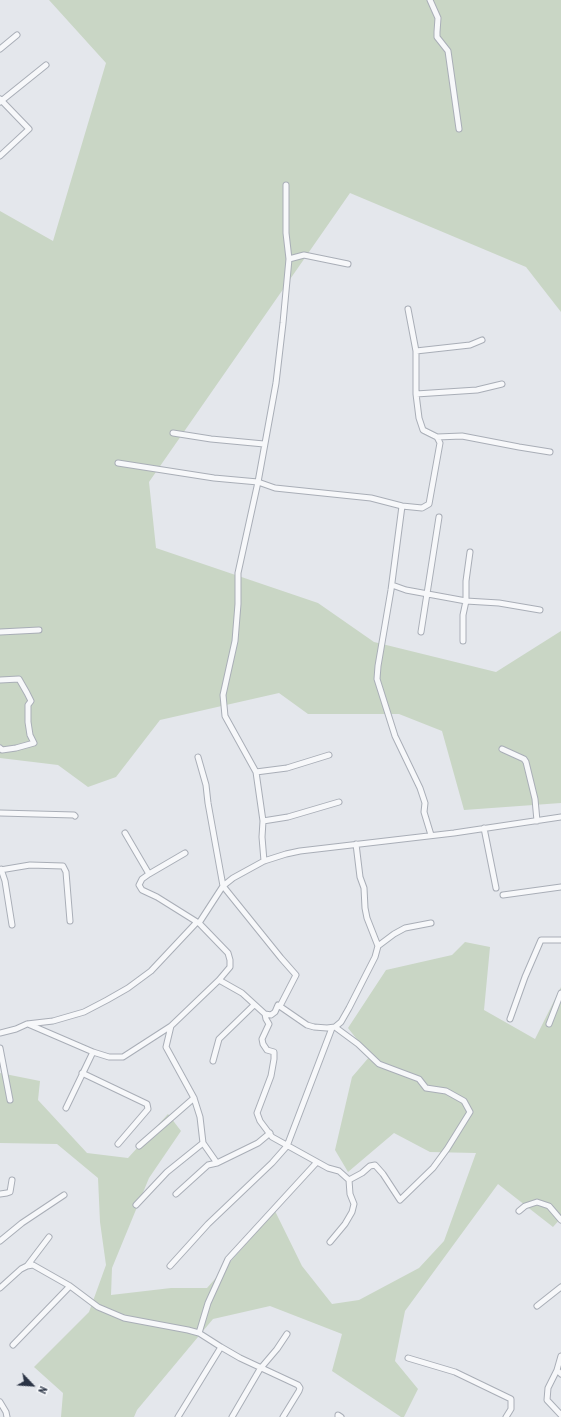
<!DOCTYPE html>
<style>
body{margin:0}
#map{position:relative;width:561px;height:1417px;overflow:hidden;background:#e4e7ec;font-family:"Archivo Narrow",sans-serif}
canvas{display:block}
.north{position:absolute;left:12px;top:1365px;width:40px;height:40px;-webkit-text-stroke:3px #f4f6f9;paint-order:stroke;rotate:115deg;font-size:11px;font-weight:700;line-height:16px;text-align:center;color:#2b3445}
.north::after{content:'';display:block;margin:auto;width:14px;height:18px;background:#2b3445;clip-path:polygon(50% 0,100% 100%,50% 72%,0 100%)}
</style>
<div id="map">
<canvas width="561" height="1417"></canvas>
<div class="north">N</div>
</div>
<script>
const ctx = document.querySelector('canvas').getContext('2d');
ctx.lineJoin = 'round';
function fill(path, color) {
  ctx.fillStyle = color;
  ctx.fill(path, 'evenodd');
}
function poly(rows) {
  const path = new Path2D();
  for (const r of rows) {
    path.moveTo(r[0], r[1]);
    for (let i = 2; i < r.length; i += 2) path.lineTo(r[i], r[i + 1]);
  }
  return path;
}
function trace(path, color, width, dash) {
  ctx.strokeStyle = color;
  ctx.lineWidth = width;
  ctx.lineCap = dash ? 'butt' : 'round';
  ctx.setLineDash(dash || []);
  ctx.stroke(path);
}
fill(poly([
 [49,0,561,0,561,312,526,267,350,193,149,482,156,548,318,603,374,642,496,672,561,631,561,803,464,810,442,731,399,714,308,714,279,693,160,720,116,777,88,787,58,765,0,758,0,211,53,241,106,63],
 [465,942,490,947,484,1010,535,1039,561,987,561,1218,553,1227,498,1184,405,1311,395,1361,418,1389,404,1417,401,1417,332,1371,342,1334,270,1306,213,1319,137,1410,134,1417,61,1417,63,1393,34,1367,89,1312,106,1265,100,1222,98,1178,57,1144,0,1143,0,1073,40,1081,38,1100,87,1153,128,1158,168,1114,181,1131,149,1178,112,1268,111,1295,171,1288,207,1288,275,1211,302,1266,332,1304,359,1300,419,1268,444,1241,476,1153,430,1152,394,1133,348,1172,335,1150,352,1077,370,1056,348,1028,386,970,452,955]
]), '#c9d6c5');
const minor = poly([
 [430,0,438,18,437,32,437,37,448,51,459,129],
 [0,49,17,35],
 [0,99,29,129,0,156],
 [0,102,46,65],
 [289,259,304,255,348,264],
 [416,351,470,345,482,340],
 [416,394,477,390,502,384],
 [173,433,211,439,264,444],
 [437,437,462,436,519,447,550,452],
 [118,463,214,478,258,482,275,488,371,498,402,506,422,508,429,504,440,443,437,437,423,430,419,418,416,394,416,351,408,309],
 [402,506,391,590,378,666,377,679,395,736,420,788,425,803,424,812,431,835],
 [392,585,406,590,466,601,499,603,540,610],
 [0,632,39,630],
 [421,632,439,517],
 [463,641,463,615,466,601,466,581,470,552],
 [0,680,19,679,27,693,31,701,28,705,28,722,30,735,34,743,16,748,2,750,0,748],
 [502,749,524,759,526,762,535,799,537,821],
 [198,757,206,785,208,803,223,886,281,958,296,975,280,1006],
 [256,772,287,768,329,755],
 [0,813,74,815,75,816],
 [263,821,288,817,339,802],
 [484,828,496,888],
 [125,833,149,874],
 [185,853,149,874,142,879,139,885,142,890,157,897,197,922],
 [264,861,262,837,263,821,256,772,225,716,223,695,235,641,238,604,238,573,258,482,276,383,283,323,289,259,286,233,286,185],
 [1,869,5,881,12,925],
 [0,870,30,865,63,866,66,872,70,921],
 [503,895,561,887],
 [378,946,394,934,405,928,431,923],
 [219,980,242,993,265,1014,266,1019,269,1024,262,1039,263,1044,267,1050,274,1052,274,1059,271,1076,257,1113,260,1121,272,1137,328,1168,339,1171,349,1180,350,1194,354,1204,352,1212,345,1224,330,1242],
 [265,1014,271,1015,275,1012,278,1005,307,1025,314,1027,327,1028,335,1027,341,1022,349,1008,375,957,378,946,367,918,365,908,364,888,360,877,356,844],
 [510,1019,525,977,541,940,561,940],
 [28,1024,93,1052,109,1057,123,1057,171,1026,219,980,230,967,230,960,228,953,199,923],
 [549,1024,561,993],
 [171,1026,166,1047,194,1098,200,1117,203,1143,217,1163],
 [335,1027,358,1044,379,1064,419,1079,426,1088,446,1091,464,1101,470,1112,447,1149,433,1168,400,1200,383,1174,375,1165,370,1166,362,1173,349,1180],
 [0,1033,16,1029,27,1024,53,1021,84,1012,107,1000,128,988,151,971,197,922,199,923,223,886,233,878,264,861,286,854,300,851,454,833,561,817],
 [0,1048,10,1100],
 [213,1061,219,1039,254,1005],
 [82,1073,147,1104,148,1109,118,1144],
 [66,1108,93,1052],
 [139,1146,194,1098],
 [0,1194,7,1193,10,1192,12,1180],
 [176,1194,208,1165,217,1163,258,1143,270,1133],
 [136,1205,167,1172,203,1143],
 [519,1211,525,1206,537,1202,549,1206,561,1220],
 [0,1241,22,1223,64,1195],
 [27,1266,49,1237],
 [170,1266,208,1224,272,1163,287,1146,332,1028],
 [0,1288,21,1269,27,1266,33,1265,70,1286,98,1307,124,1318,188,1330,199,1333,221,1347,240,1358,298,1385,300,1388,299,1391,283,1417],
 [537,1306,561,1287],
 [199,1333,208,1303,228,1259,317,1162],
 [13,1345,70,1286],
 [561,1356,557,1370,561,1374],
 [408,1358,455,1372,511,1399,511,1409,506,1417],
 [557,1370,548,1388,547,1400,561,1415],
 [0,1402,6,1412,7,1417],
 [178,1417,221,1347],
 [232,1417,260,1369,277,1349,287,1334],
 [338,1417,338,1415,341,1417]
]);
trace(minor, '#a9aeb7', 7);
trace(minor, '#f7f8fa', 5);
</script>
